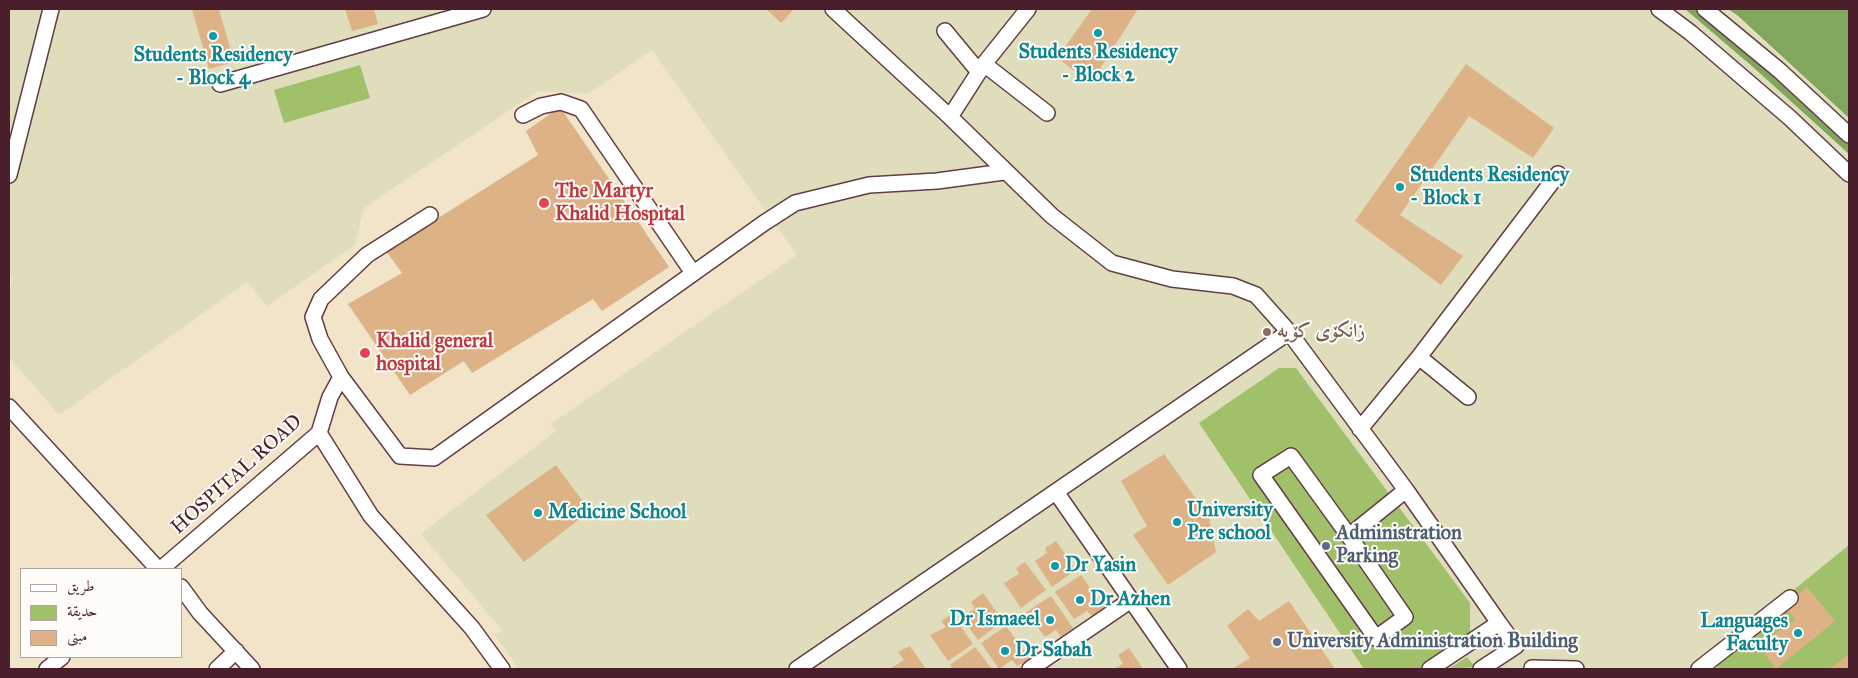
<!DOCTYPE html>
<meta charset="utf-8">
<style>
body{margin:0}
#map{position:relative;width:1858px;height:678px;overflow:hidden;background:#f1e4c8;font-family:"IM FELL Great Primer",Amiri,serif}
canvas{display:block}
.frame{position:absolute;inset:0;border:10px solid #4a1f2b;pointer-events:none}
.legend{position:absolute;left:20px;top:568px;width:162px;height:90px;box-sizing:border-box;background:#fdfcf7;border:1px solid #b5a4a5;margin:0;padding:6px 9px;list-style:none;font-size:15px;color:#4a1f2b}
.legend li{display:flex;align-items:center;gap:10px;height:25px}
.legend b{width:25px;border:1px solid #b5a4a5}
</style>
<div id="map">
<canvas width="1858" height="678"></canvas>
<div class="frame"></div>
<ul class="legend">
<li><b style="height:6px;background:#fff"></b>طريق</li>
<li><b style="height:14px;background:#a0c169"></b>حديقة</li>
<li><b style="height:14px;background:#deb287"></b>مبنى</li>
</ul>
</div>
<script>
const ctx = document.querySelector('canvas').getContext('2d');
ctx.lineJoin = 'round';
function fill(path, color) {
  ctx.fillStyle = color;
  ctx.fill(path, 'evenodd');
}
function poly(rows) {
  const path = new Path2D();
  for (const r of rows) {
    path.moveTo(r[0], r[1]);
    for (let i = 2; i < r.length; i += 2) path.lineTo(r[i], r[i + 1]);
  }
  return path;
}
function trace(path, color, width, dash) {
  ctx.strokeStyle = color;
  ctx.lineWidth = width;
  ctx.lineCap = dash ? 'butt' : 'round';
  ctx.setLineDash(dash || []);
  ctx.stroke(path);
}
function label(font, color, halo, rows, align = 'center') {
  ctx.font = font + ' "IM FELL Great Primer",Amiri,serif';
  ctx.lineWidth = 4;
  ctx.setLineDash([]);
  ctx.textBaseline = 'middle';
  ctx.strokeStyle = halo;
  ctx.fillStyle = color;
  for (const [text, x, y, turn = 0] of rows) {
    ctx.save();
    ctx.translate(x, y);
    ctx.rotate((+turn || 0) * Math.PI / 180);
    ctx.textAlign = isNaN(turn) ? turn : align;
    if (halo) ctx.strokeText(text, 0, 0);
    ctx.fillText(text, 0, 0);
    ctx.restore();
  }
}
fill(poly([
 [9,9,1728,9,1849,118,1849,669,519,669,495,635,502,630,421,534,556,431,551,424,797,255,652,50,588,94,538,91,364,208,355,245,267,306,247,282,59,415,9,357,9,295,13,278,9,277]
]), '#dfddbb');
fill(poly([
 [360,65,370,98,284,123,274,90],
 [1279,368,1296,368,1470,603,1470,637,1422,669,1364,669,1199,423],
 [1849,545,1849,669,1719,669,1710,658],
 [1467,657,1475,667,1449,669]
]), '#a0c169');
fill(poly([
 [1685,9,1701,9,1849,141,1849,154,1753,67],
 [1728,9,1849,9,1849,118,1738,16]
]), '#80a75d');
fill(poly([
 [192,9,219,9,234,62,209,69],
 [345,9,374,9,378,24,352,31],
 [766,9,794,9,781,23],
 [1092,9,1138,9,1091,83,1057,58],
 [1466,64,1554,128,1533,158,1469,116,1400,215,1463,256,1441,285,1355,221],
 [560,107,669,267,602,311,593,299,472,373,464,361,410,395,348,304,402,273,386,251,538,155,526,131],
 [1164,454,1209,517,1216,552,1168,585,1133,535,1147,526,1121,481],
 [556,465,590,511,524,562,486,515],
 [1056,541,1076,570,1052,587,1035,561,1047,553,1045,548],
 [1025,562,1046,590,1021,608,1004,583,1019,574,1016,568],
 [1081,575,1104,608,1092,616,1087,611,1074,619,1055,592],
 [1807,587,1835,621,1776,669,1758,645,1795,620,1785,606],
 [983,593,1003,621,978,640,961,617,975,609,971,602],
 [1051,596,1073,628,1061,637,1056,630,1045,637,1026,612],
 [1289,601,1335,669,1232,669,1250,658,1227,626,1248,609,1259,621],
 [952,614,973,644,948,661,930,635,946,627,941,621],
 [1006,626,1030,659,1017,666,1012,660,999,669,981,643],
 [910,646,926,669,890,669,904,660,898,652],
 [975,647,992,669,953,669,950,665],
 [1129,648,1143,669,1114,669,1123,664,1118,655],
 [1849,654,1849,669,1830,669]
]), '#deb287');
const minor = poly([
 [833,9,950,117,1052,216,1112,263,1172,279,1233,286,1256,295,1289,332,1406,490,1499,623],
 [1659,9,1691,33,1790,118,1849,174],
 [1705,9,1780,71,1849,135],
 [945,31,979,72],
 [984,64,1047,113],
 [220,84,483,9],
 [523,115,541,106,561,102,581,109,693,273],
 [950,117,984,64,1028,9],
 [9,175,51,9],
 [430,215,367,255,321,299,313,317,320,339,341,377,400,456,434,458,764,223,795,203,869,185,937,181,1004,172],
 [1419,357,1468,397],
 [9,407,158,569],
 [1360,429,1419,357,1558,174],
 [319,433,371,516,472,628,502,669],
 [1056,492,1179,669],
 [1349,536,1405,617,1376,638,1261,475,1291,456,1349,536,1406,490],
 [161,569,319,433,330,397,341,377],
 [181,587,200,613,252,669],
 [1532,668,1576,669],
 [47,669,62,657],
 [217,669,236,651],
 [797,669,1289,332],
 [1030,669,1131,600],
 [1430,669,1499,623,1516,646,1481,669],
 [1699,669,1790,598]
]);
trace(minor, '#633d43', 18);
trace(minor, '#fff', 15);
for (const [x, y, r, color] of [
 [1098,33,5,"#0f9aa8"],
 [213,36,5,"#0f9aa8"],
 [1400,187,5,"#0f9aa8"],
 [544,203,6,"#e0444e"],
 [1267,332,5,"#8d6e63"],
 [365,353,6,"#e0444e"],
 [538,513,5,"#0f9aa8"],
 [1177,522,5,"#0f9aa8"],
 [1326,546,5,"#5c6f8a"],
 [1055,566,5,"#0f9aa8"],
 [1080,600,5,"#0f9aa8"],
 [1050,620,5,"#0f9aa8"],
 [1798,633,5,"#0f9aa8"],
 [1277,642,5,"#5c6f8a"],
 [1005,651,5,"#0f9aa8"]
]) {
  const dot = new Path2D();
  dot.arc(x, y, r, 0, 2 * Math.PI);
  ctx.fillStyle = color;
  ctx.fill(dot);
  trace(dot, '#fdfcf7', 2);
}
label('bold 20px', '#0d838f', '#fdfcf7', [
 ["Students Residency",1098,53,"center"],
 ["- Block 2",1098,76,"center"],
 ["Students Residency",213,56,"center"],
 ["- Block 4",213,79,"center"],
 ["Students Residency",1410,176],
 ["- Block 1",1410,199],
 ["University",1187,511],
 ["Pre school",1187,534],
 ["Medicine School",548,513],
 ["Dr Yasin",1065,566],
 ["Dr Azhen",1090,600],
 ["Dr Ismaeel",1040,620,"right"],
 ["Languages",1788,622,"right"],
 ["Faculty",1788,645,"right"],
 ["Dr Sabah",1015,651]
], 'left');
label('bold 20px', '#be3a42', '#fdfcf7', [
 ["The Martyr",555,192],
 ["Khalid Hospital",555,215],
 ["Khalid general",376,342],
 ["hospital",376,365]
], 'left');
label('bold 20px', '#785e54', '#fdfcf7', [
 ["زانکۆی کۆیە",1277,332]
], 'left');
label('20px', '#4a1f2b', '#fdfcf7', [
 ["HOSPITAL ROAD",237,475,-42]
]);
label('bold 20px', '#4e5e75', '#fdfcf7', [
 ["Administration",1336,534],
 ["Parking",1336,557],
 ["University Administration Building",1287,642]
], 'left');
</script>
